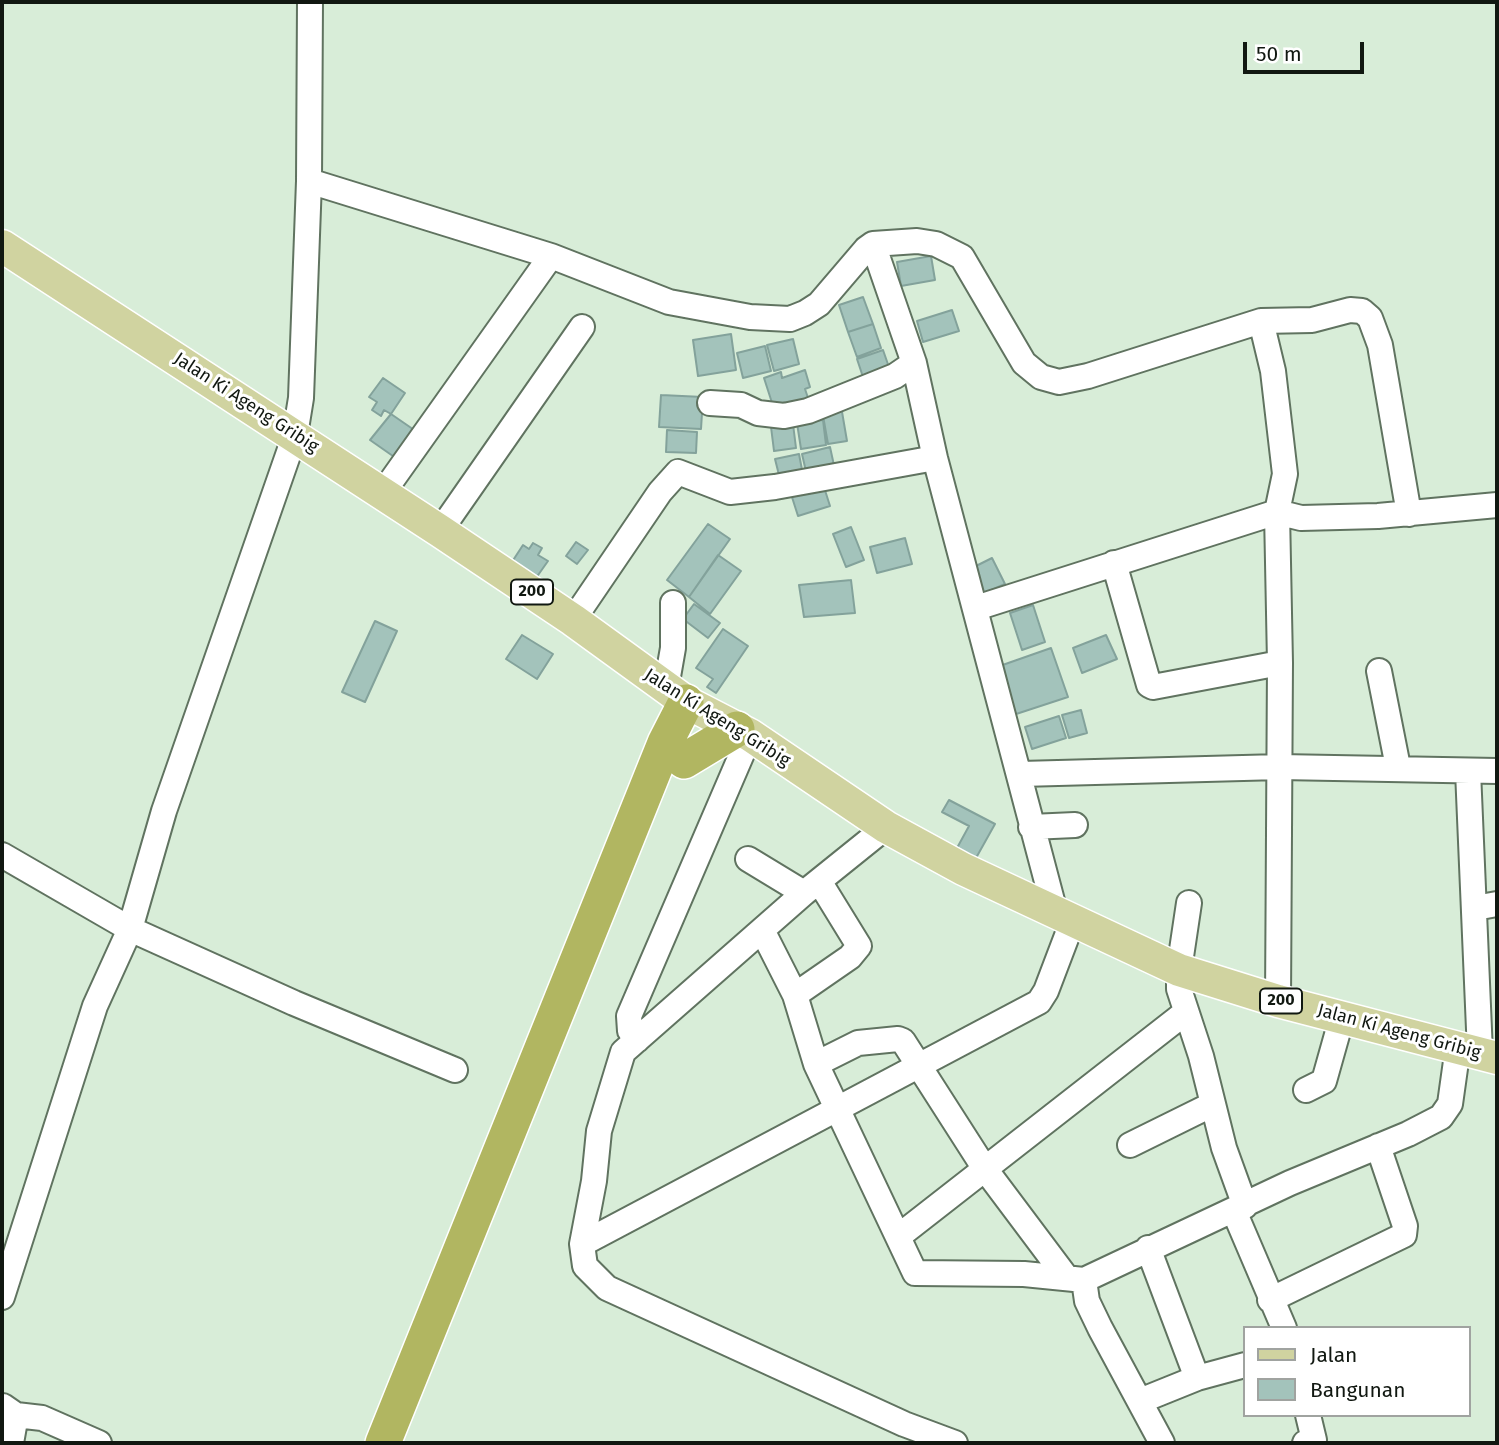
<!DOCTYPE html>
<style>
body{margin:0}
#map{position:relative;width:1499px;height:1445px;overflow:hidden;background:#d8edd8;font-family:"Fira Sans",sans-serif}
canvas{display:block}
.frame{position:absolute;inset:0;border:4px solid #111811;pointer-events:none}
.legend{position:absolute;left:1243px;top:1326px;width:228px;height:91px;box-sizing:border-box;background:#fff;border:2px solid #a0a3a0;margin:0;padding:9px 12px;list-style:none;font-size:21px;color:#111811}
.legend li{display:flex;align-items:center;gap:14px;height:35px}
.legend b{width:35px;border:2px solid #a0a3a0}
.scale{position:absolute;left:1243px;top:42px;width:121px;height:32px;box-sizing:border-box;border:4px solid #111811;border-top:0;padding-left:9px;font-size:21px;line-height:24px;white-space:nowrap;color:#111811;-webkit-text-stroke:5px #fff;paint-order:stroke}
</style>
<div id="map">
<canvas width="1499" height="1445"></canvas>
<div class="frame"></div>
<ul class="legend">
<li><b style="height:9px;background:#d0d3a0"></b>Jalan</li>
<li><b style="height:19px;background:#a3c3bb"></b>Bangunan</li>
</ul>
<div class="scale">50 m</div>
</div>
<script>
const ctx = document.querySelector('canvas').getContext('2d');
ctx.lineJoin = 'round';
function fill(path, color) {
  ctx.fillStyle = color;
  ctx.fill(path, 'evenodd');
}
function poly(rows) {
  const path = new Path2D();
  for (const r of rows) {
    path.moveTo(r[0], r[1]);
    for (let i = 2; i < r.length; i += 2) path.lineTo(r[i], r[i + 1]);
  }
  return path;
}
function trace(path, color, width, dash) {
  ctx.strokeStyle = color;
  ctx.lineWidth = width;
  ctx.lineCap = dash ? 'butt' : 'round';
  ctx.setLineDash(dash || []);
  ctx.stroke(path);
}
function label(font, color, halo, rows, align = 'center') {
  ctx.font = font + ' "Fira Sans",sans-serif';
  ctx.lineWidth = 6;
  ctx.setLineDash([]);
  ctx.textBaseline = 'middle';
  ctx.strokeStyle = halo;
  ctx.fillStyle = color;
  for (const [text, x, y, turn = 0] of rows) {
    ctx.save();
    ctx.translate(x, y);
    ctx.rotate((+turn || 0) * Math.PI / 180);
    ctx.textAlign = isNaN(turn) ? turn : align;
    if (halo) ctx.strokeText(text, 0, 0);
    ctx.fillText(text, 0, 0);
    ctx.restore();
  }
}
const building = poly([
 [931,256,935,280,901,286,897,262,931,256],
 [863,297,873,324,848,332,839,305,863,297],
 [952,310,959,331,923,342,917,321,952,310],
 [873,324,881,348,857,357,848,332,873,324],
 [731,334,736,370,698,376,693,340,731,334],
 [793,339,799,364,774,371,767,345,793,339],
 [765,346,771,371,743,378,737,353,765,346],
 [883,350,891,373,865,383,857,359,883,350],
 [805,370,810,387,805,389,808,398,774,409,764,378,781,372,782,378,805,370],
 [383,378,405,393,391,414,384,410,381,416,372,410,377,402,369,397,383,378],
 [661,395,703,397,701,429,659,427,661,395],
 [841,406,847,441,828,444,822,410,841,406],
 [391,414,420,434,400,461,370,440,391,414],
 [823,420,826,445,801,449,797,423,823,420],
 [793,424,796,448,774,451,771,427,793,424],
 [667,430,697,432,696,453,666,452,667,430],
 [830,447,835,470,807,476,802,454,830,447],
 [799,454,803,475,780,479,775,459,799,454],
 [823,484,830,506,798,516,791,494,823,484],
 [708,524,730,539,689,597,667,580,708,524],
 [851,527,864,560,846,567,833,534,851,527],
 [905,538,912,564,877,573,870,547,905,538],
 [576,542,588,550,577,564,566,556,576,542],
 [533,543,542,548,538,555,548,561,536,578,508,568,523,545,529,549,533,543],
 [718,555,741,571,710,614,689,597,718,555],
 [992,558,1005,584,982,594,970,569,992,558],
 [851,580,855,613,804,617,799,585,851,580],
 [694,604,720,623,708,638,683,619,694,604],
 [1033,605,1045,642,1022,650,1010,613,1033,605],
 [375,621,397,631,365,702,342,692,375,621],
 [723,629,748,646,716,693,707,687,713,679,696,668,723,629],
 [522,635,553,654,537,679,506,659,522,635],
 [1106,635,1117,659,1082,673,1073,648,1106,635],
 [1051,648,1068,697,1007,717,994,668,1051,648],
 [1081,710,1087,733,1069,738,1062,715,1081,710],
 [1059,716,1066,738,1032,749,1025,727,1059,716],
 [949,800,995,824,976,858,957,848,969,826,942,812,949,800]
]);
fill(building, '#a3c3bb');
trace(building, '#83a29b', 2);
const minor = poly([
 [309,181,551,256,669,302,750,317,790,319,805,313,819,304,866,249,873,244,917,241,936,244,962,257,1024,363,1041,377,1059,382,1088,376,1261,321,1312,320,1350,310,1362,311,1370,318,1380,345,1409,514],
 [873,244,914,363,935,458,1055,912],
 [1261,321,1273,371,1285,474,1277,512,1280,663,1278,1001],
 [710,403,741,405,758,413,784,416,808,411,895,376,914,363],
 [382,494,551,256],
 [440,531,582,327],
 [1114,563,1149,685,1153,687,1280,663],
 [976,608,1277,512,1301,518,1378,516,1497,505],
 [573,620,660,492,678,472,730,492,775,487,935,458],
 [1379,671,1398,767],
 [666,688,673,648,673,603],
 [1468,771,1480,1053],
 [1021,774,1280,767,1497,771],
 [886,827,804,893,623,1052,599,1131,594,1181,582,1244,585,1266,607,1288,904,1424,955,1443],
 [1031,827,1075,825],
 [2,855,130,929,294,1003,455,1070],
 [748,859,804,893],
 [1189,903,1179,970,1179,989,1201,1056,1224,1148,1245,1206],
 [1475,908,1497,904],
 [762,930,795,995,816,1064,915,1273,1024,1274,1084,1280,1087,1301,1100,1328,1162,1443],
 [795,995,850,957,859,946,819,881],
 [637,1040,630,1031,629,1016,750,735],
 [816,1064,858,1043,898,1039,903,1041,985,1169,1066,1277],
 [1306,1090,1324,1081,1342,1017],
 [1130,1145,1211,1105],
 [1234,1211,1284,1328],
 [899,1236,1186,1012],
 [582,1244,1039,1002,1046,991,1073,920],
 [1148,1248,1197,1378],
 [1084,1280,1290,1183,1408,1134,1441,1117,1450,1104,1458,1047],
 [2,1297,95,1006,130,929,164,811,295,435,301,398,309,181,310,2],
 [1270,1300,1404,1235,1405,1226,1378,1146],
 [1140,1401,1197,1378,1245,1365],
 [3,1406,16,1415,11,1443],
 [16,1415,42,1418,99,1443],
 [1305,1443,1314,1440,1308,1415]
]);
const major = poly([
 [2,246,440,531,573,620,686,702,750,735,886,827,963,869,1179,970,1278,1001,1497,1058]
]);
const highway = poly([
 [684,761,737,729],
 [383,1443,665,743,686,702]
]);
trace(minor, '#607360', 28);
trace(major, '#fff', 35);
trace(highway, '#fff', 38);
trace(minor, '#fff', 24);
trace(major, '#d0d3a0', 32);
trace(highway, '#b1b661', 35);
for (const [x, y, w] of [
 [532,592,42],
 [1281,1001,42]
]) {
  const box = new Path2D();
  box.roundRect(x - w / 2, y - 12.5, w, 25, 5);
  ctx.fillStyle = '#fff';
  ctx.fill(box);
  trace(box, '#111811', 2);
}
label('bold 16px', '#111811', null, [
 ["200",532,592],
 ["200",1281,1001]
]);
label('18px', '#111811', '#fff', [
 ["Jalan Ki Ageng Gribig",246,403,33],
 ["Jalan Ki Ageng Gribig",717,718,32],
 ["Jalan Ki Ageng Gribig",1399,1032,15]
]);
</script>
